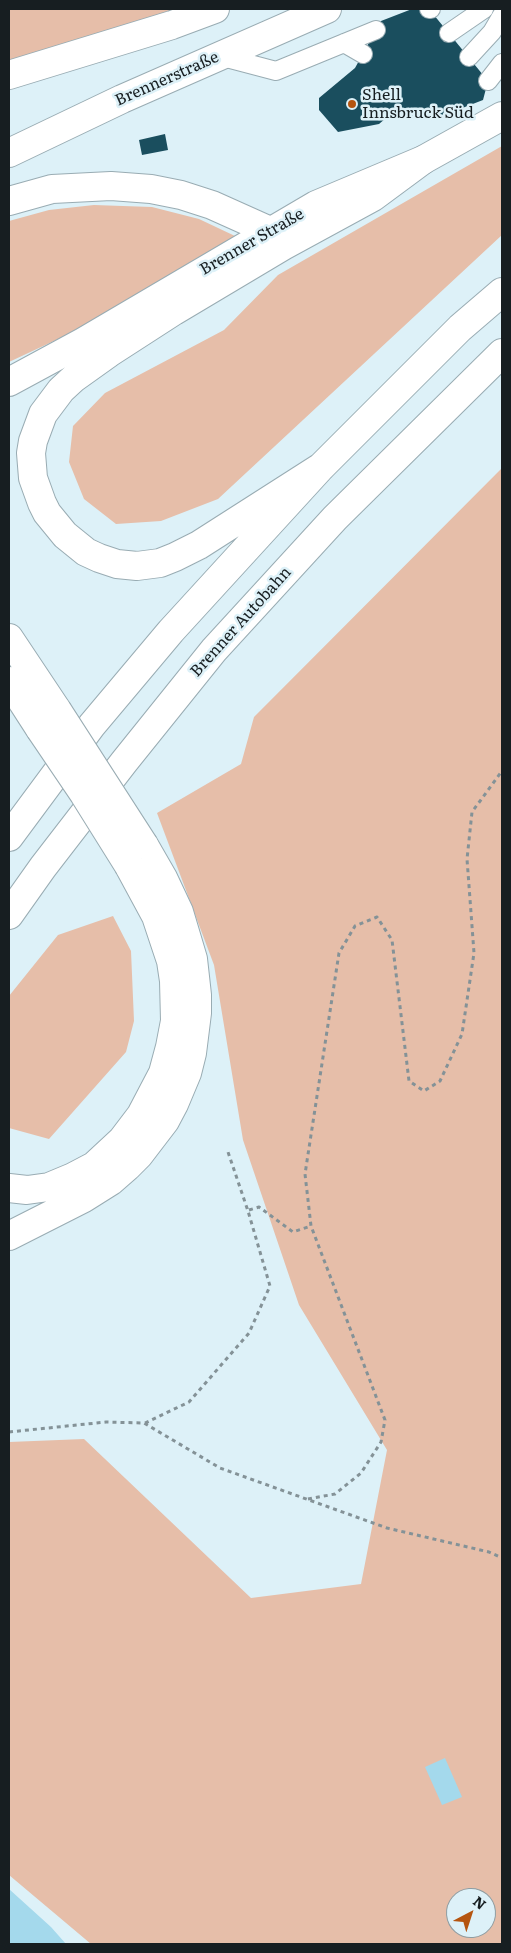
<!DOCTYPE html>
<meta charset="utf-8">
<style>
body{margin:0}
#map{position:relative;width:511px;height:1953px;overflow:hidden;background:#ddf1f8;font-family:Literata,serif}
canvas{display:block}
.frame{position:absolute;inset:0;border:10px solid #171e21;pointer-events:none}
.north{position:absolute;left:446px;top:1888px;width:50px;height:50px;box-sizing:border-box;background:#ddf1f8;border:1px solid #8e9da2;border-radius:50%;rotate:40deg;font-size:14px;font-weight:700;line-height:20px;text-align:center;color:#171e21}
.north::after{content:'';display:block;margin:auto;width:18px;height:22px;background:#b55510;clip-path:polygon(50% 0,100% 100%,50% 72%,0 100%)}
</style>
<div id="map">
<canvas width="511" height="1953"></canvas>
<div class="frame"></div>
<div class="north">N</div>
</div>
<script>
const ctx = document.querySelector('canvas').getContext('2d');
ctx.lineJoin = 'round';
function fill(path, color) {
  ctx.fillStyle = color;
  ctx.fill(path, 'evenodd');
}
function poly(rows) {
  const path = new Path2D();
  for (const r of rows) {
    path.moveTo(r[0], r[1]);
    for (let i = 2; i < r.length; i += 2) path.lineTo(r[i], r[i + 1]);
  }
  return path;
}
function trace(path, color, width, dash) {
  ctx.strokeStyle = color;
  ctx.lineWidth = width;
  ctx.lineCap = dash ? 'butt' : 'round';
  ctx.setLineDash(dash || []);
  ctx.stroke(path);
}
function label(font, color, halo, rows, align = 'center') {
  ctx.font = font + ' Literata,serif';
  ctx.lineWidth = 5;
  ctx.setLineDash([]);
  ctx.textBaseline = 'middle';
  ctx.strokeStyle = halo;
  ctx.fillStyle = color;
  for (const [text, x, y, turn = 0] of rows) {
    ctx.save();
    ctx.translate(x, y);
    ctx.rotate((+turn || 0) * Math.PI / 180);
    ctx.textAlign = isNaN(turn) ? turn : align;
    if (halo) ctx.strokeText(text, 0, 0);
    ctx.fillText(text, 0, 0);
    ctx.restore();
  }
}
fill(poly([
 [9,9,197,9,9,73],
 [502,146,502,235,218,499,161,521,116,524,84,499,69,462,73,426,105,393,224,330,278,275],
 [94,205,152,207,199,219,235,236,71,333,9,362,9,221,49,210],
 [502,468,502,1944,91,1944,9,1875,9,1442,84,1439,251,1598,361,1584,387,1450,299,1305,243,1140,214,965,157,813,241,764,254,717],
 [456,1898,486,1898,486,1928,456,1928],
 [113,916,131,951,134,1021,126,1052,49,1139,9,1128,9,996,58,935]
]), '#e6bea9');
fill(poly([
 [445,1758,462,1797,442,1805,425,1767],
 [9,1889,51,1927,66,1944,9,1944]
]), '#a4d9ec');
fill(poly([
 [412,9,429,9,488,81,483,100,434,119,392,113,379,124,338,132,319,110,319,98,355,68,381,21],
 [165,134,168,150,142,155,139,140]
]), '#1a4e5e');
const lane = poly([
 [429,9,431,9],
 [449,33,484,9],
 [344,43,363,54],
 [219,56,276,71,376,30],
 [469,57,492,32,502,15],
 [488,81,502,63]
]);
const street = poly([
 [9,75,172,25,215,9]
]);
const primary = poly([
 [9,153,122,99,327,9],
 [9,382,83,342,316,205,423,160,502,116]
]);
const highway = poly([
 [9,201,52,189,111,186,151,189,181,195,212,205,270,231],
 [321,467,199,545,175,557,160,563,137,566,117,564,99,558,86,552,65,535,47,513,42,503,33,478,31,453,33,441,43,414,61,390,74,378,109,353,174,311,283,246,373,197,423,160],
 [9,638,57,710],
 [9,681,40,729],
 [9,837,92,725,171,631,321,467,460,328,502,292],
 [9,915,43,867,124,762,214,650,335,518,502,353],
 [9,1188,27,1190,49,1187,73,1177,94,1166,122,1140,141,1115,163,1073,170,1047,175,1021,174,981,171,961,156,916,129,866],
 [9,1236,84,1198,111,1181,127,1167,139,1155,165,1121,174,1104,187,1073,192,1053,197,1013,197,995,193,959,179,912,163,878,144,845]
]);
trace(lane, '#99acb3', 20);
trace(street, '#99acb3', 30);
trace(primary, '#99acb3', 30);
trace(highway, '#99acb3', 30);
trace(poly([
 [249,1210,259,1207,293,1232,311,1226],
 [145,1423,189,1402,249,1333,270,1286,248,1211,228,1152],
 [9,1432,106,1422,144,1423,220,1468,387,1528,489,1552,502,1558],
 [308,1499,335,1494,361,1473,381,1442,385,1420,311,1226,305,1174,339,953,355,926,377,917,392,940,409,1081,424,1091,440,1081,462,1034,474,953,467,859,472,812,502,771]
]), '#849297', 3, [4, 4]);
trace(lane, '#fff', 18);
trace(street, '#fff', 28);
trace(primary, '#fff', 28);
trace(highway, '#fff', 28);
const highwayBridge = poly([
 [57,710,144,845],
 [40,729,84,794,129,866]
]);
trace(highwayBridge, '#99acb3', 30, []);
trace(highwayBridge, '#fff', 28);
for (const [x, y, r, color] of [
 [352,104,5,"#b55510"]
]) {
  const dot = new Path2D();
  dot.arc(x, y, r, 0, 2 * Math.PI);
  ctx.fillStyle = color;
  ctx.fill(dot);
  trace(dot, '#ddf1f8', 2);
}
label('16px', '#171e21', '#ddf1f8', [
 ["Brennerstraße",167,79,-24],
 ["Brenner Straße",252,242,-30],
 ["Brenner Autobahn",241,622,-48]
]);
label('16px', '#171e21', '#ddf1f8', [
 ["Shell",362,95],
 ["Innsbruck Süd",362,113]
], 'left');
</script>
